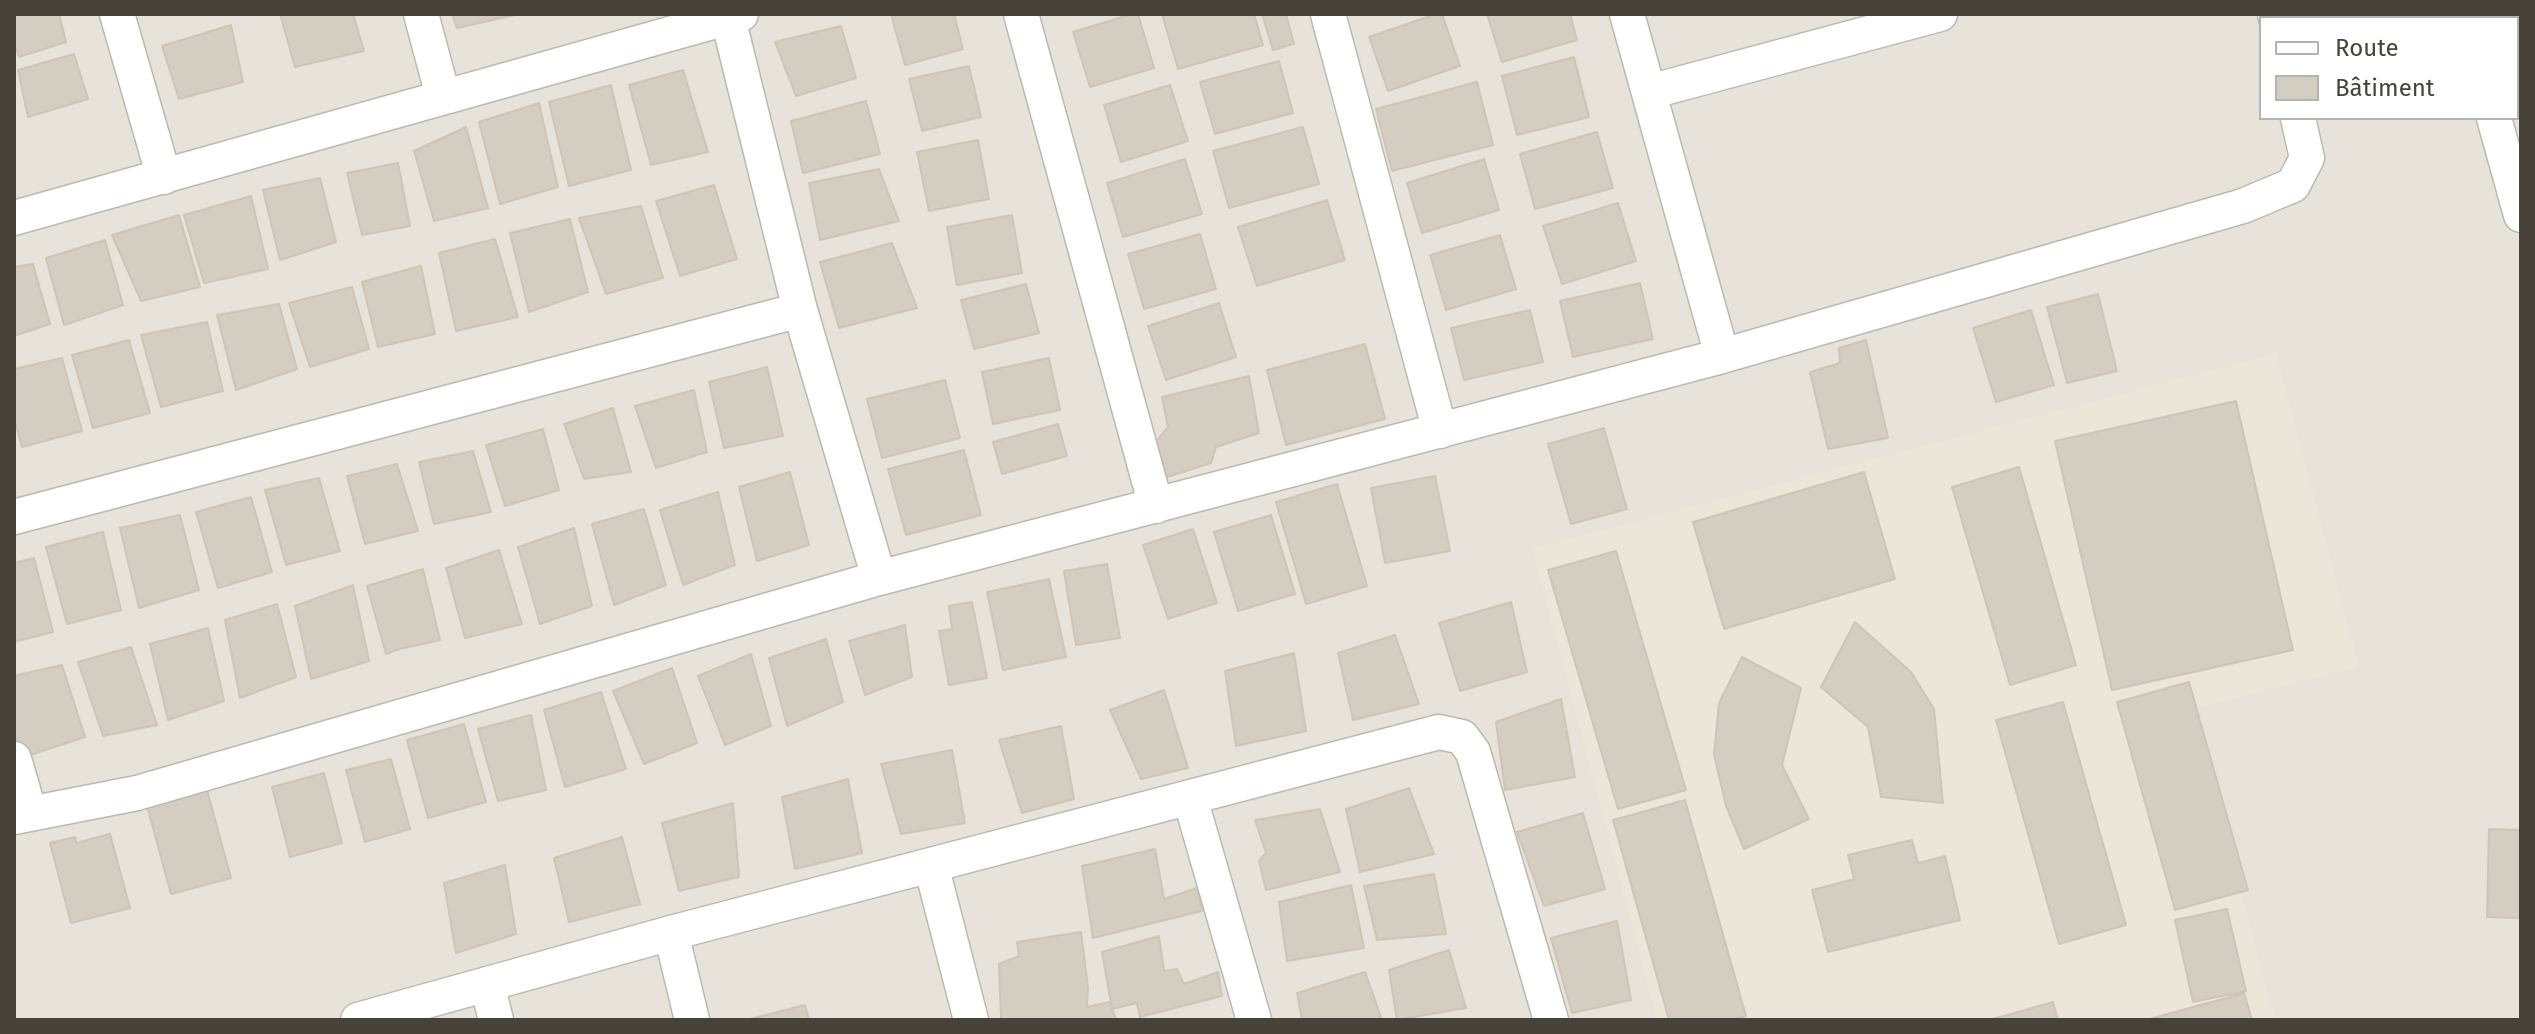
<!DOCTYPE html>
<meta charset="utf-8">
<style>
body{margin:0}
#map{position:relative;width:2535px;height:1034px;overflow:hidden;background:#f4f1eb;font-family:"Fira Sans",sans-serif}
canvas{display:block}
.frame{position:absolute;inset:0;border:16px solid #47423a;pointer-events:none}
.legend{position:absolute;left:2259px;top:16px;width:260px;height:104px;box-sizing:border-box;background:#fff;border:2px solid #b5b3b0;margin:0;padding:10px 14px;list-style:none;font-size:24px;color:#47423a}
.legend li{display:flex;align-items:center;gap:16px;height:40px}
.legend b{width:40px;border:2px solid #b5b3b0}
</style>
<div id="map">
<canvas width="2535" height="1034"></canvas>
<div class="frame"></div>
<ul class="legend">
<li><b style="height:10px;background:#fff"></b>Route</li>
<li><b style="height:22px;background:#d4cdc2"></b>Bâtiment</li>
</ul>
</div>
<script>
const ctx = document.querySelector('canvas').getContext('2d');
ctx.lineJoin = 'round';
function fill(path, color) {
  ctx.fillStyle = color;
  ctx.fill(path, 'evenodd');
}
function poly(rows) {
  const path = new Path2D();
  for (const r of rows) {
    path.moveTo(r[0], r[1]);
    for (let i = 2; i < r.length; i += 2) path.lineTo(r[i], r[i + 1]);
  }
  return path;
}
function trace(path, color, width, dash) {
  ctx.strokeStyle = color;
  ctx.lineWidth = width;
  ctx.lineCap = dash ? 'butt' : 'round';
  ctx.setLineDash(dash || []);
  ctx.stroke(path);
}
fill(poly([
 [14,14,2521,14,2521,1020,14,1020],
 [2261,18,2517,18,2517,118,2261,118]
]), '#e7e3da');
fill(poly([
 [2276,353,2359,667,2193,710,2275,1020,1657,1020,1532,548]
]), '#ebe6d7');
const building = poly([
 [14,14,59,14,66,42,19,57,14,43,14,14],
 [280,14,353,14,364,51,295,67,280,14],
 [452,14,519,14,457,28,452,14],
 [891,14,954,14,963,49,905,65,891,14],
 [1132,14,1138,14,1154,68,1090,87,1073,32,1132,14],
 [1162,14,1254,14,1263,45,1178,69,1162,14],
 [1262,14,1286,14,1294,44,1273,50,1262,14],
 [1436,14,1442,14,1460,66,1388,91,1369,37,1436,14],
 [1487,14,1570,14,1577,40,1502,62,1487,14],
 [231,25,243,82,179,99,162,46,231,25],
 [841,26,856,78,796,96,775,42,841,26],
 [74,54,88,99,28,117,18,70,74,54],
 [1574,57,1589,117,1517,135,1502,76,1574,57],
 [1279,61,1293,113,1215,134,1200,82,1279,61],
 [969,66,981,117,922,131,909,79,969,66],
 [683,70,708,152,651,165,629,85,683,70],
 [1477,82,1493,145,1392,171,1376,109,1477,82],
 [611,85,631,170,569,186,549,102,611,85],
 [1170,85,1188,141,1121,162,1104,105,1170,85],
 [866,101,880,154,803,173,791,121,866,101],
 [539,103,558,187,500,204,479,122,539,103],
 [466,127,488,208,434,221,414,151,466,127],
 [1303,127,1319,184,1229,208,1213,151,1303,127],
 [1597,132,1613,188,1535,209,1520,154,1597,132],
 [978,140,989,199,929,211,917,152,978,140],
 [1185,159,1202,214,1123,237,1107,183,1185,159],
 [1484,159,1499,210,1422,233,1407,183,1484,159],
 [398,163,410,226,362,235,347,173,398,163],
 [879,169,899,221,820,240,809,183,879,169],
 [320,178,336,242,280,260,263,190,320,178],
 [714,185,737,259,680,276,656,201,714,185],
 [251,196,268,269,204,283,184,215,251,196],
 [1327,200,1345,260,1257,286,1238,227,1327,200],
 [1618,203,1636,261,1562,284,1543,226,1618,203],
 [641,206,663,278,606,294,579,218,641,206],
 [179,215,200,287,141,301,112,235,179,215],
 [1012,215,1022,273,957,285,947,227,1012,215],
 [570,219,588,292,529,312,510,233,570,219],
 [1200,234,1216,289,1144,309,1128,254,1200,234],
 [1500,235,1516,289,1446,310,1430,255,1500,235],
 [495,239,518,317,456,331,439,253,495,239],
 [105,240,123,305,64,325,46,258,105,240],
 [892,243,917,308,839,328,820,262,892,243],
 [33,264,50,324,14,336,14,267,33,264],
 [421,266,435,334,378,347,362,282,421,266],
 [1640,283,1653,339,1573,357,1560,301,1640,283],
 [1026,284,1039,333,974,349,961,300,1026,284],
 [352,287,369,349,310,367,289,303,352,287],
 [2098,294,2117,371,2067,383,2047,307,2098,294],
 [1219,303,1236,357,1166,380,1148,326,1219,303],
 [279,304,297,369,236,390,217,315,279,304],
 [1530,310,1543,362,1464,380,1451,328,1530,310],
 [2031,310,2054,385,1996,402,1973,328,2031,310],
 [207,322,223,391,161,407,141,335,207,322],
 [129,340,150,413,93,428,72,355,129,340],
 [1866,340,1888,438,1828,449,1810,372,1840,363,1839,348,1866,340],
 [1365,344,1385,419,1286,445,1267,370,1365,344],
 [62,358,82,431,22,447,14,418,14,369,62,358],
 [1049,358,1060,410,993,424,982,372,1049,358],
 [767,367,783,436,724,448,709,382,767,367],
 [1249,376,1259,433,1216,447,1211,463,1164,478,1155,443,1168,427,1162,397,1249,376],
 [945,380,960,438,882,458,867,399,945,380],
 [694,390,707,452,656,468,635,406,694,390],
 [2236,401,2293,650,2112,690,2055,441,2236,401],
 [613,408,631,472,584,479,564,424,613,408],
 [1058,424,1067,456,1002,474,993,442,1058,424],
 [1604,428,1627,509,1571,524,1548,444,1604,428],
 [543,429,559,490,505,506,486,445,543,429],
 [964,450,981,515,906,535,888,469,964,450],
 [473,451,491,512,434,524,419,462,473,451],
 [397,464,418,531,365,544,347,476,397,464],
 [2019,467,2076,665,2010,685,1952,487,2019,467],
 [790,472,809,545,757,561,739,487,790,472],
 [1864,472,1895,579,1724,629,1693,522,1864,472],
 [1435,476,1450,551,1385,563,1371,488,1435,476],
 [319,478,340,551,286,565,265,490,319,478],
 [1337,484,1367,586,1306,604,1276,502,1337,484],
 [718,492,735,565,683,585,660,510,718,492],
 [251,497,272,572,218,588,196,512,251,497],
 [644,509,666,585,614,605,592,524,644,509],
 [180,515,199,590,139,608,120,528,180,515],
 [1271,515,1295,594,1238,611,1214,532,1271,515],
 [574,528,592,606,540,624,518,547,574,528],
 [1193,529,1217,603,1168,619,1143,545,1193,529],
 [103,532,121,610,67,624,46,547,103,532],
 [499,550,522,624,465,638,446,568,499,550],
 [1616,551,1686,790,1618,809,1548,570,1616,551],
 [34,558,53,632,14,642,14,563,34,558],
 [1107,564,1120,638,1076,645,1064,571,1107,564],
 [423,569,440,640,400,649,386,654,367,586,423,569],
 [1049,579,1066,657,1003,670,987,592,1049,579],
 [353,585,369,661,311,679,295,606,353,585],
 [972,602,987,678,949,685,939,631,952,629,949,606,972,602],
 [1511,602,1527,672,1460,691,1439,623,1511,602],
 [277,604,296,677,240,698,225,620,277,604],
 [1855,622,1911,672,1934,709,1943,803,1881,797,1868,727,1821,687,1855,622],
 [905,625,912,677,865,695,849,641,905,625],
 [208,628,224,701,168,720,150,644,208,628],
 [1395,635,1419,704,1353,720,1338,653,1395,635],
 [826,639,843,702,787,726,769,658,826,639],
 [131,647,157,725,103,736,78,662,131,647],
 [1294,653,1306,731,1236,746,1225,671,1294,653],
 [751,654,771,726,725,745,698,676,751,654],
 [1742,657,1801,688,1782,765,1809,819,1744,849,1726,806,1714,754,1719,703,1742,657],
 [62,665,85,737,21,758,14,735,14,676,62,665],
 [672,668,697,743,644,764,613,691,672,668],
 [2189,682,2248,890,2175,910,2117,702,2189,682],
 [1164,690,1188,768,1141,779,1110,710,1164,690],
 [601,692,626,769,565,787,544,710,601,692],
 [1561,699,1575,777,1505,790,1496,722,1561,699],
 [2063,702,2126,925,2059,944,1996,720,2063,702],
 [531,715,546,790,498,801,478,729,531,715],
 [464,724,486,802,428,818,407,740,464,724],
 [1061,726,1074,799,1022,813,999,740,1061,726],
 [952,750,965,823,901,834,881,764,952,750],
 [391,759,410,829,365,842,346,770,391,759],
 [324,773,342,843,290,857,272,787,324,773],
 [848,779,862,853,795,869,782,797,848,779],
 [1409,788,1434,854,1360,872,1346,809,1409,788],
 [207,790,231,878,171,894,147,806,207,790],
 [1685,800,1746,1016,1730,1020,1669,1020,1613,820,1685,800],
 [733,803,739,877,679,891,662,823,733,803],
 [1320,809,1340,872,1266,890,1259,861,1266,853,1255,820,1320,809],
 [1583,813,1605,889,1544,906,1517,832,1583,813],
 [2489,829,2521,830,2521,918,2487,917,2489,829],
 [110,834,130,908,71,923,50,843,75,837,76,843,110,834],
 [622,837,640,904,569,922,554,858,622,837],
 [1912,840,1918,863,1945,856,1960,920,1828,952,1812,890,1854,879,1848,855,1912,840],
 [1155,849,1164,899,1197,888,1202,911,1093,938,1082,866,1155,849],
 [505,865,516,934,456,953,444,883,505,865],
 [1434,874,1446,934,1377,940,1364,886,1434,874],
 [1351,885,1364,948,1287,961,1279,902,1351,885],
 [2227,909,2246,991,2193,1002,2175,920,2227,909],
 [1617,921,1631,1000,1572,1013,1551,938,1617,921],
 [1081,932,1088,988,1087,1007,1110,1002,1116,1020,1001,1020,999,964,1019,956,1017,942,1081,932],
 [1159,936,1164,971,1177,969,1184,984,1218,972,1222,996,1140,1017,1137,1003,1112,1009,1102,952,1159,936],
 [1449,950,1466,1008,1397,1020,1389,970,1449,950],
 [1365,972,1382,1020,1302,1020,1297,993,1365,972],
 [2244,993,2252,1020,2146,1020,2244,993],
 [2053,1002,2058,1020,1993,1020,1993,1019,2053,1002],
 [805,1005,809,1020,746,1020,805,1005]
]);
fill(building, '#d4cdc2');
trace(building, '#cec5b6', 2);
const minor = poly([
 [117,14,164,177],
 [421,14,443,96],
 [727,14,800,310,879,578],
 [1021,14,1156,506],
 [1328,14,1440,431],
 [1627,14,1722,356],
 [2275,14,2276,18],
 [2465,14,2466,18],
 [1649,92,1940,14],
 [2494,118,2521,215],
 [14,218,741,14],
 [14,517,800,310],
 [14,759,30,814],
 [1190,798,1254,1020],
 [14,817,137,793,879,578,1722,356,2243,206,2293,185,2307,158,2298,118],
 [931,865,971,1020],
 [671,933,692,1020],
 [487,984,496,1020],
 [358,1020,671,933,1439,732,1462,737,1473,752,1551,1020]
]);
trace(minor, '#beb9af', 37);
trace(minor, '#fff', 34);
</script>
